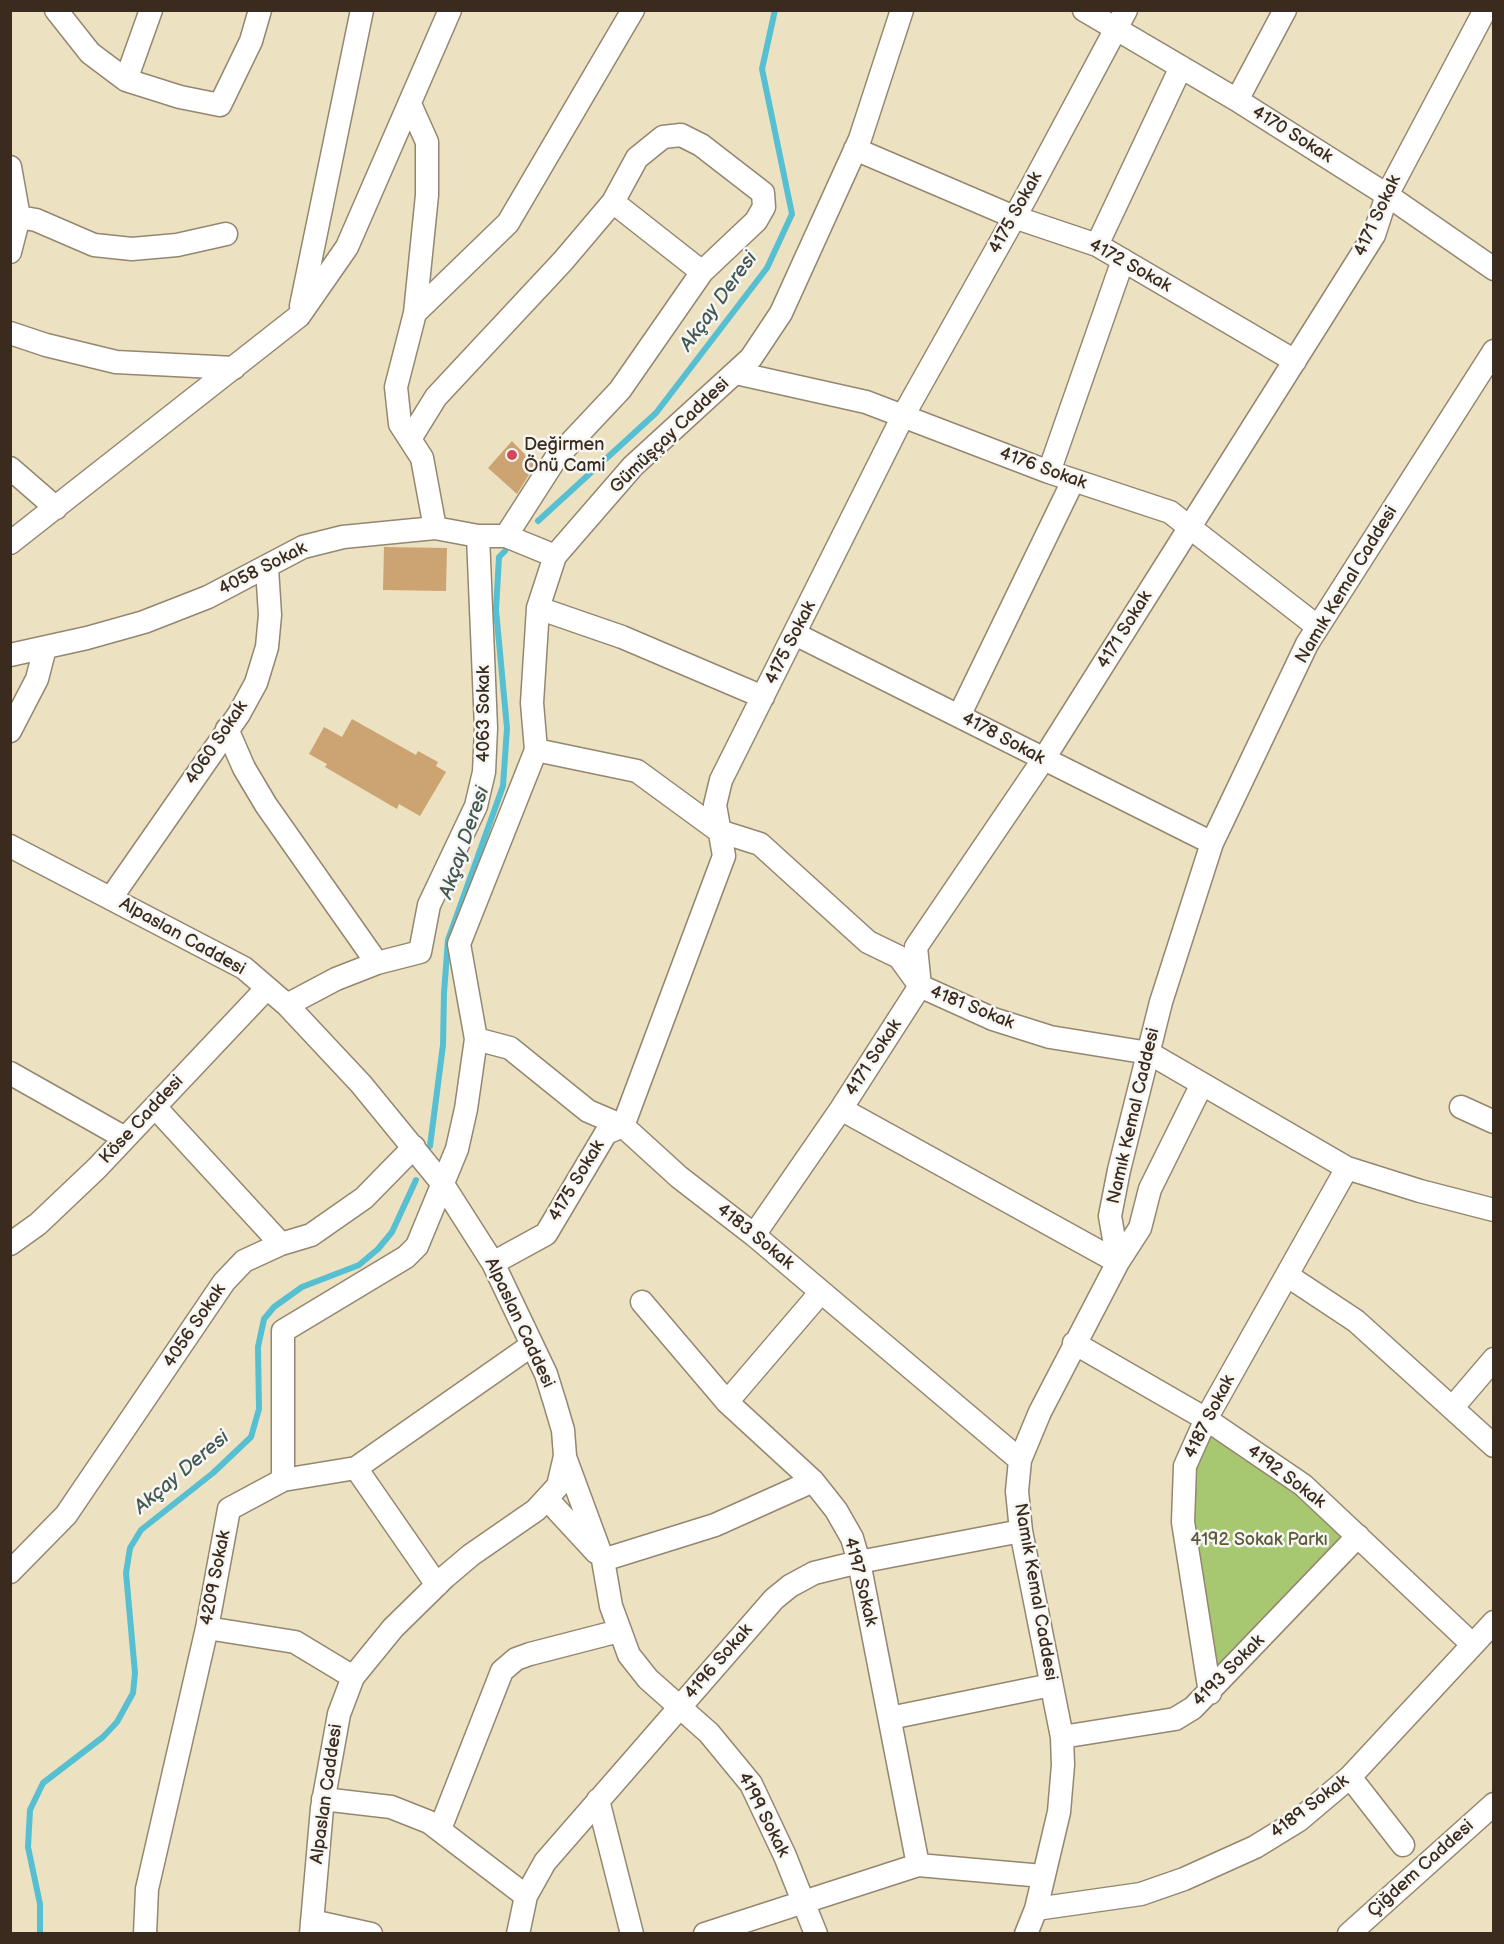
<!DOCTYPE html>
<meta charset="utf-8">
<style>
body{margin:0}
#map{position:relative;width:1504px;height:1944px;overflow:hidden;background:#ece1c1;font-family:"Balsamiq Sans",sans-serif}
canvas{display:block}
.frame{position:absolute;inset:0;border:12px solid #3b2a1e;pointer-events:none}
</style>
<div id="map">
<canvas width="1504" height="1944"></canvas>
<div class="frame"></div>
</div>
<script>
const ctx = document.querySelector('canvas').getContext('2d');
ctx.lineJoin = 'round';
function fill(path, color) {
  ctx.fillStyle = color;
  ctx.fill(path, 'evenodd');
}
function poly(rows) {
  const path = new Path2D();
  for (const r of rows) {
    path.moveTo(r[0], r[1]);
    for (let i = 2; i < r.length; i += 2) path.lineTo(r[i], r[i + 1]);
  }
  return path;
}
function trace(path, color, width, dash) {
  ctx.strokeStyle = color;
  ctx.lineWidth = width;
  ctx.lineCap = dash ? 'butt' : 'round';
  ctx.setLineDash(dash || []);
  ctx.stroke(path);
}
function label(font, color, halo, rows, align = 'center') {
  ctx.font = font + ' "Balsamiq Sans",sans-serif';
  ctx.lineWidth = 5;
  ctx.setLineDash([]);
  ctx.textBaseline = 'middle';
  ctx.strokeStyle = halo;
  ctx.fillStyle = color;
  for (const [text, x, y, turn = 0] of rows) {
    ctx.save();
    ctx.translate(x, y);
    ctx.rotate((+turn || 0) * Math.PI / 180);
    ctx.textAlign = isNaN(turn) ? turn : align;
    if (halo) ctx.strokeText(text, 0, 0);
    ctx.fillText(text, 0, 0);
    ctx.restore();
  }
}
fill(poly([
 [1207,1437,1211,1437,1295,1489,1339,1531,1340,1536,1339,1543,1225,1667,1216,1668,1191,1514,1190,1476]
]), '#a7c870');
trace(poly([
 [538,521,656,413,767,268,792,214,762,69,775,10],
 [430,1146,443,1045,444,993,448,940,503,786,507,728,496,610,499,557,505,551],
 [40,1934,40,1904,28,1847,30,1810,43,1783,103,1737,117,1722,133,1693,135,1673,126,1573,130,1548,141,1530,213,1473,251,1437,259,1409,258,1347,264,1319,274,1307,302,1287,359,1265,378,1249,392,1232,416,1180]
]), '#56bfd2', 6);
fill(poly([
 [512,441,535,465,517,494,488,468],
 [384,547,447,548,446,591,383,590],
 [352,719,416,755,418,751,438,762,436,766,446,772,420,816,399,804,397,809,325,767,327,764,309,754,324,727,342,737]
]), '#cca472');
const minor = poly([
 [56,10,90,53,126,80,180,97,220,105,251,41,260,10],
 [1084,10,1237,100,1387,195,1494,269],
 [126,80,151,10],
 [1237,100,1285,10],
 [410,104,427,142,427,195,415,313,396,387,400,424,422,458,435,528],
 [855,149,1014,217,1097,245,1295,361],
 [10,167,19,217,10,252],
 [613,202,702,272],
 [19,217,36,220,94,245,132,249,177,245,226,234],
 [1097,245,1181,67],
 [301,306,362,10],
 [415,313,508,223,633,10],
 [10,333,46,345,116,362,234,368],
 [736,373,866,402,1049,472,1170,512,1318,627],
 [410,439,436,397,563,261,613,202,637,158,663,137,681,135,701,145,763,193,764,207,756,221,702,272,620,390,556,458,506,536],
 [10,468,56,508],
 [1049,472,1123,260],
 [10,543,299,316,347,247,450,10],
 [538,608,622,637,763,697],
 [795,634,1212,843],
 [10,655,87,638,144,622,208,597,303,547,343,537,435,528,478,536,506,536,555,556],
 [959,716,1073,481],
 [227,729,244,768,266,805,377,963],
 [10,731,37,679,45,648],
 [536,750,637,771,719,831,760,844,868,942,899,957,920,986,993,1019,1050,1037,1149,1053,1347,1168,1420,1191,1494,1210],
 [10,846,244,968,287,1005,361,1084,442,1183,493,1263,546,1374,555,1403,563,1430,565,1456,558,1486,536,1510,471,1555,445,1577,393,1628,353,1677,339,1714,322,1808,311,1934],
 [111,898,239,714,256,683,267,647,270,615,267,568],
 [287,1005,336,979,377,963,420,952,429,905,476,806,484,772,486,728,478,536],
 [476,1039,510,1048,588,1111,623,1126,679,1177,754,1235,1020,1460],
 [10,1073,125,1138],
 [1461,1107,1494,1122],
 [841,1109,1118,1262,1140,1228,1150,1189,1202,1084],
 [754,1235,841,1109,920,986,916,947,1043,760,1374,235,1387,195,1485,10],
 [10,1244,38,1224,97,1168,267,988],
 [281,1244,311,1235,364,1198,414,1147],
 [493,1263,546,1234,606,1133,623,1126,724,856,715,805,721,780,903,416,1027,195,1126,10],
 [1288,1276,1356,1321,1494,1446],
 [642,1302,727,1402,813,1481,836,1510,852,1538,859,1562,918,1865],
 [1074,1343,1206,1419,1303,1485,1472,1644],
 [727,1402,821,1292],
 [1453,1407,1494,1359],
 [565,1457,603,1560,611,1606,629,1655,648,1679,709,1733,751,1784,785,1856,816,1934],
 [356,1468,532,1345],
 [283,1480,356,1468,437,1585],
 [547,1499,596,1552],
 [603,1560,715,1525,813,1481],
 [10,1572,66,1515,224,1282,244,1261,281,1244,155,1107],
 [207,1628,295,1642,353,1677],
 [1210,1693,1183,1522,1185,1466,1206,1419,1347,1168],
 [890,1718,1051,1685],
 [1062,1737,1175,1719,1193,1708,1358,1536],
 [1350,1777,1403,1845],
 [323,1799,391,1807,429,1822,526,1896],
 [598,1800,632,1934],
 [440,1829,502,1671,516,1659,530,1654,619,1631],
 [1036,1909,1141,1894,1184,1879,1255,1847,1299,1820,1350,1777,1494,1622],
 [312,1921,371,1934],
 [145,1934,147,1889,207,1628,229,1509,283,1480,283,1331,406,1257,417,1246,457,1149,466,1109,476,1039,459,944,536,750,532,703,538,608,555,556,633,466,751,358,781,313,860,139,902,10],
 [518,1934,526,1896,545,1862,774,1599,790,1586,814,1573,859,1562,1021,1531],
 [705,1934,918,1865,1043,1876],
 [1026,1934,1036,1909,1059,1812,1063,1765,1062,1737,1021,1531,1017,1491,1020,1460,1040,1412,1118,1262,1110,1216,1119,1170,1161,1002,1212,843,1307,644,1494,351],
 [1349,1934,1494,1804]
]);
trace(minor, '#948670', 25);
trace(minor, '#fff', 22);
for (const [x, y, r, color] of [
 [512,455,6,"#d1495b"]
]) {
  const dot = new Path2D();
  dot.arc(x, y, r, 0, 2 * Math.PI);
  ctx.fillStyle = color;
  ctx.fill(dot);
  trace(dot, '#f6f6f2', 2);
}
label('18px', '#3b2a1e', '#f6f6f2', [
 ["4170 Sokak",1292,135,32],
 ["4175 Sokak",1016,213,-61],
 ["4171 Sokak",1378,216,-65],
 ["4172 Sokak",1130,266,29],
 ["Gümüşçay Caddesi",670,436,-44],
 ["4176 Sokak",1043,469,20],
 ["4058 Sokak",263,569,-27],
 ["Namık Kemal Caddesi",1347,585,-59],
 ["4171 Sokak",1125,630,-58],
 ["4175 Sokak",791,643,-63],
 ["4063 Sokak",484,714,-90],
 ["4178 Sokak",1003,739,28],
 ["4060 Sokak",217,743,-56],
 ["Alpaslan Caddesi",182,937,29],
 ["4181 Sokak",972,1008,22],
 ["4171 Sokak",874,1058,-57],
 ["Namık Kemal Caddesi",1134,1116,-77],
 ["Köse Caddesi",142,1120,-47],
 ["4175 Sokak",577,1181,-59],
 ["4183 Sokak",755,1237,39],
 ["Alpaslan Caddesi",519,1323,65],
 ["4056 Sokak",195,1326,-56],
 ["4187 Sokak",1210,1417,-63],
 ["4192 Sokak",1286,1477,37],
 ["4209 Sokak",216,1578,-79],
 ["4197 Sokak",860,1582,76],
 ["Namık Kemal Caddesi",1035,1592,80],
 ["4196 Sokak",719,1662,-49],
 ["4193 Sokak",1229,1671,-45],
 ["Alpaslan Caddesi",327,1794,-82],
 ["4189 Sokak",1310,1807,-37],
 ["4199 Sokak",763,1815,63],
 ["Çiğdem Caddesi",1421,1869,-42]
]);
label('18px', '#3b2a1e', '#f6f6f2', [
 ["Değirmen",524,445],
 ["Önü Cami",524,466]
], 'left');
label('18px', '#5b5937', '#f6f6f2', [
 ["4192 Sokak Parkı",1259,1540]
]);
label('italic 20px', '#435754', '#f6f6f2', [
 ["Akçay Deresi",719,302,-54],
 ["Akçay Deresi",465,843,-71],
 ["Akçay Deresi",182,1473,-40]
]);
</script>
